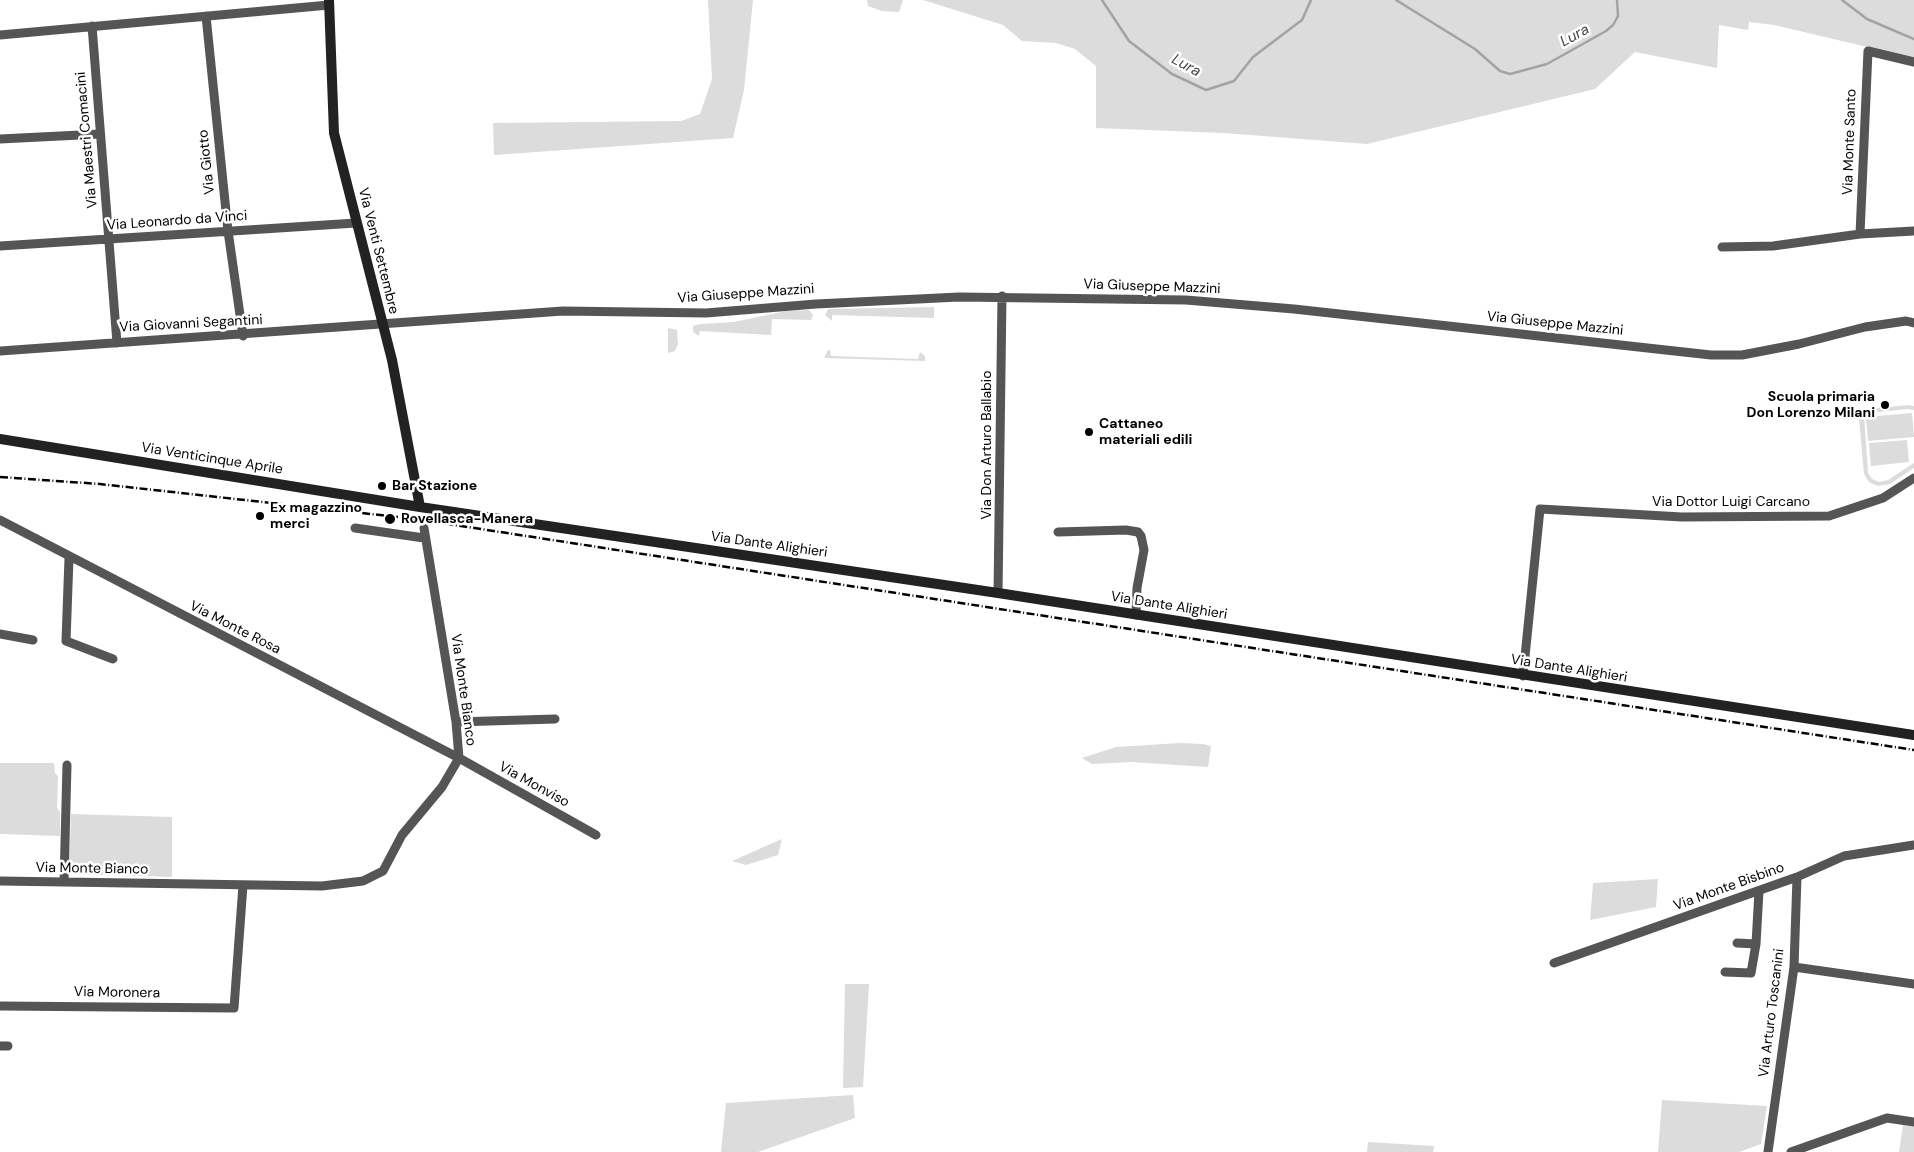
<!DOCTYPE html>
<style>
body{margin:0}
canvas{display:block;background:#fff}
</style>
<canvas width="1914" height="1152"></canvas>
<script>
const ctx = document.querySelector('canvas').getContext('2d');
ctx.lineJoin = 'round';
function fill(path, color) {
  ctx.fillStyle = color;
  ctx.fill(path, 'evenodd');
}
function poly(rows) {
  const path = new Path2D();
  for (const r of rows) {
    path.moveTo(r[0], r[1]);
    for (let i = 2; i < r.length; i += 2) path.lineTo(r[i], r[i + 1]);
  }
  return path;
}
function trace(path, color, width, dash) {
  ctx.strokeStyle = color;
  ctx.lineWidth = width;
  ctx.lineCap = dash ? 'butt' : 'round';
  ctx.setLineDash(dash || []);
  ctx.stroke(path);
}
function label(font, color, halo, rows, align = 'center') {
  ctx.font = font + ' "DM Sans",sans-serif';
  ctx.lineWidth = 5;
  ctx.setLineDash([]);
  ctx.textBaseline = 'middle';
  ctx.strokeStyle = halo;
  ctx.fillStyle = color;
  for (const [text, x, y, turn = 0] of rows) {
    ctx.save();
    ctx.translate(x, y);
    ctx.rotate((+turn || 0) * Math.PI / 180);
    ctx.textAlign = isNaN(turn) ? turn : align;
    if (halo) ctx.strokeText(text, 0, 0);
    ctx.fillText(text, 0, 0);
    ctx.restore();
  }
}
fill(poly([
 [708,0,753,0,744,90,733,138,494,155,493,123,681,121,700,114,712,79],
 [867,0,903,0,899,12,882,11,868,6],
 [923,0,1914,0,1914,58,1774,25,1749,22,1748,30,1719,25,1717,68,1635,52,1595,89,1367,144,1224,133,1096,128,1096,66,1075,49,1056,43,1022,41,1003,25],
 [934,307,934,318,832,315,832,321,825,315,828,309],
 [809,310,813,315,811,320,772,319,771,335,700,331,699,336,693,332,693,326,700,324,734,322,786,311],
 [668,328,677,330,678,344,675,351,668,353],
 [828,350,830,350,831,356,918,359,920,352,925,356,925,361,824,358],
 [1909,405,1914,406,1914,410,1908,409,1868,413,1864,415,1868,473,1872,479,1879,482,1888,480,1914,463,1914,468,1890,484,1878,486,1869,482,1864,474,1859,419,1861,413,1867,409],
 [1912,413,1914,437,1868,441,1866,417],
 [1907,440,1909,462,1871,466,1869,443],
 [1180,743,1203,744,1211,746,1208,767,1131,762,1092,764,1082,758,1116,747],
 [0,763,54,763,55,773,58,776,57,808,60,812,60,836,0,834],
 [71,814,172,817,172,877,73,874,69,868],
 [782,839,778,855,746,865,732,861],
 [1658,879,1656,907,1590,920,1593,883],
 [845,984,869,984,863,1087,843,1088],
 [853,1095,855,1118,758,1152,721,1152,726,1103],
 [1662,1100,1767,1106,1761,1144,1739,1152,1658,1152],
 [1903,1125,1914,1127,1914,1152,1899,1152],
 [1368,1142,1434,1146,1433,1152,1367,1152]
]), '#dcdcdc');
trace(poly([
 [1102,0,1129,41,1172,74,1206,90,1234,81,1253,57,1302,20,1311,0],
 [1396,0,1475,49,1500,71,1510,74,1547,64,1606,31,1613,25,1618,16,1617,0],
 [1842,0,1867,19,1914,39]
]), '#a3a3a3', 2.5);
trace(poly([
 [206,16,228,231,243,336],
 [92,26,117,343],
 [0,35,329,5],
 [0,139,100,134],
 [1860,234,1868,51,1914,62],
 [0,246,356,223],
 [1722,247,1773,246,1860,234,1914,231],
 [0,351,563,311,706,313,816,304,959,297,1186,300,1294,309,1711,355,1742,355,1799,344,1865,327,1906,321,1914,323],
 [0,520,459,758,596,835],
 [355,528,424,538],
 [1058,532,1126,530,1138,532,1141,536,1144,550,1137,588,1136,615],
 [69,558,66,641,113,659],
 [998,593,1002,296],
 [0,634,33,640],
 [1523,676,1540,509,1682,517,1829,516,1883,498,1914,478],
 [456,722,555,719],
 [0,881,322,886,363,881,383,871,402,835,442,787,459,758,456,722,424,528],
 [64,882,67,765],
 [1737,943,1756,944,1759,891],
 [1554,963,1797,877,1844,856,1914,845],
 [1794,967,1914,984],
 [1725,972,1751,973,1756,944],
 [0,1006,234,1008,243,885],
 [0,1046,8,1046],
 [1768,1152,1794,967,1797,877],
 [1791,1152,1887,1118,1914,1122]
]), '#555', 9);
trace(poly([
 [329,0,334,133,392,360,420,507],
 [0,439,420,507,998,593,1914,735]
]), '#222', 10);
trace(poly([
 [0,477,100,484,416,519,1914,750]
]), '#000', 2.5, [8, 2.5, 1, 2.5]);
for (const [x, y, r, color] of [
 [1885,405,5,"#000"],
 [1089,432,5,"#000"],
 [382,486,5,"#000"],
 [260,516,5,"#000"],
 [390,519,6,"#000"]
]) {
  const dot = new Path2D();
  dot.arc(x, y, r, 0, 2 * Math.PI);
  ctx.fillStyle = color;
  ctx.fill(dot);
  trace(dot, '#fff', 2);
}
label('14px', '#000', '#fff', [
 ["Via Maestri Comacini",87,140,-95],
 ["Via Monte Santo",1850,142,-88],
 ["Via Giotto",207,162,-96],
 ["Via Leonardo da Vinci",177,221,-4],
 ["Via Venti Settembre",378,251,76],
 ["Via Giuseppe Mazzini",1152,287,2],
 ["Via Giuseppe Mazzini",746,294,-4],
 ["Via Giovanni Segantini",191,324,-3],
 ["Via Giuseppe Mazzini",1555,324,6],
 ["Via Don Arturo Ballabio",987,445,-90],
 ["Via Venticinque Aprile",212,459,9],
 ["Via Dottor Luigi Carcano",1731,502],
 ["Via Dante Alighieri",769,545,8],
 ["Via Dante Alighieri",1169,606,9],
 ["Via Monte Rosa",235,628,27],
 ["Via Dante Alighieri",1569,669,9],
 ["Via Monte Bianco",463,690,82],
 ["Via Monviso",534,785,29],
 ["Via Monte Bianco",92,869,1],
 ["Via Monte Bisbino",1729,887,-20],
 ["Via Moronera",117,993,1],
 ["Via Arturo Toscanini",1772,1013,-83]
]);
label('bold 14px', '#000', '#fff', [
 ["Scuola primaria",1875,397,"right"],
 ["Don Lorenzo Milani",1875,413,"right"],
 ["Cattaneo",1099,424],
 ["materiali edili",1099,440],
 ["Bar Stazione",392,486],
 ["Ex magazzino",270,508],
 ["merci",270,524],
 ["Rovellasca-Manera",401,519]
], 'left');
label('italic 15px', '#444', '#fff', [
 ["Lura",1575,36,-29],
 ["Lura",1186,66,29]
]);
</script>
